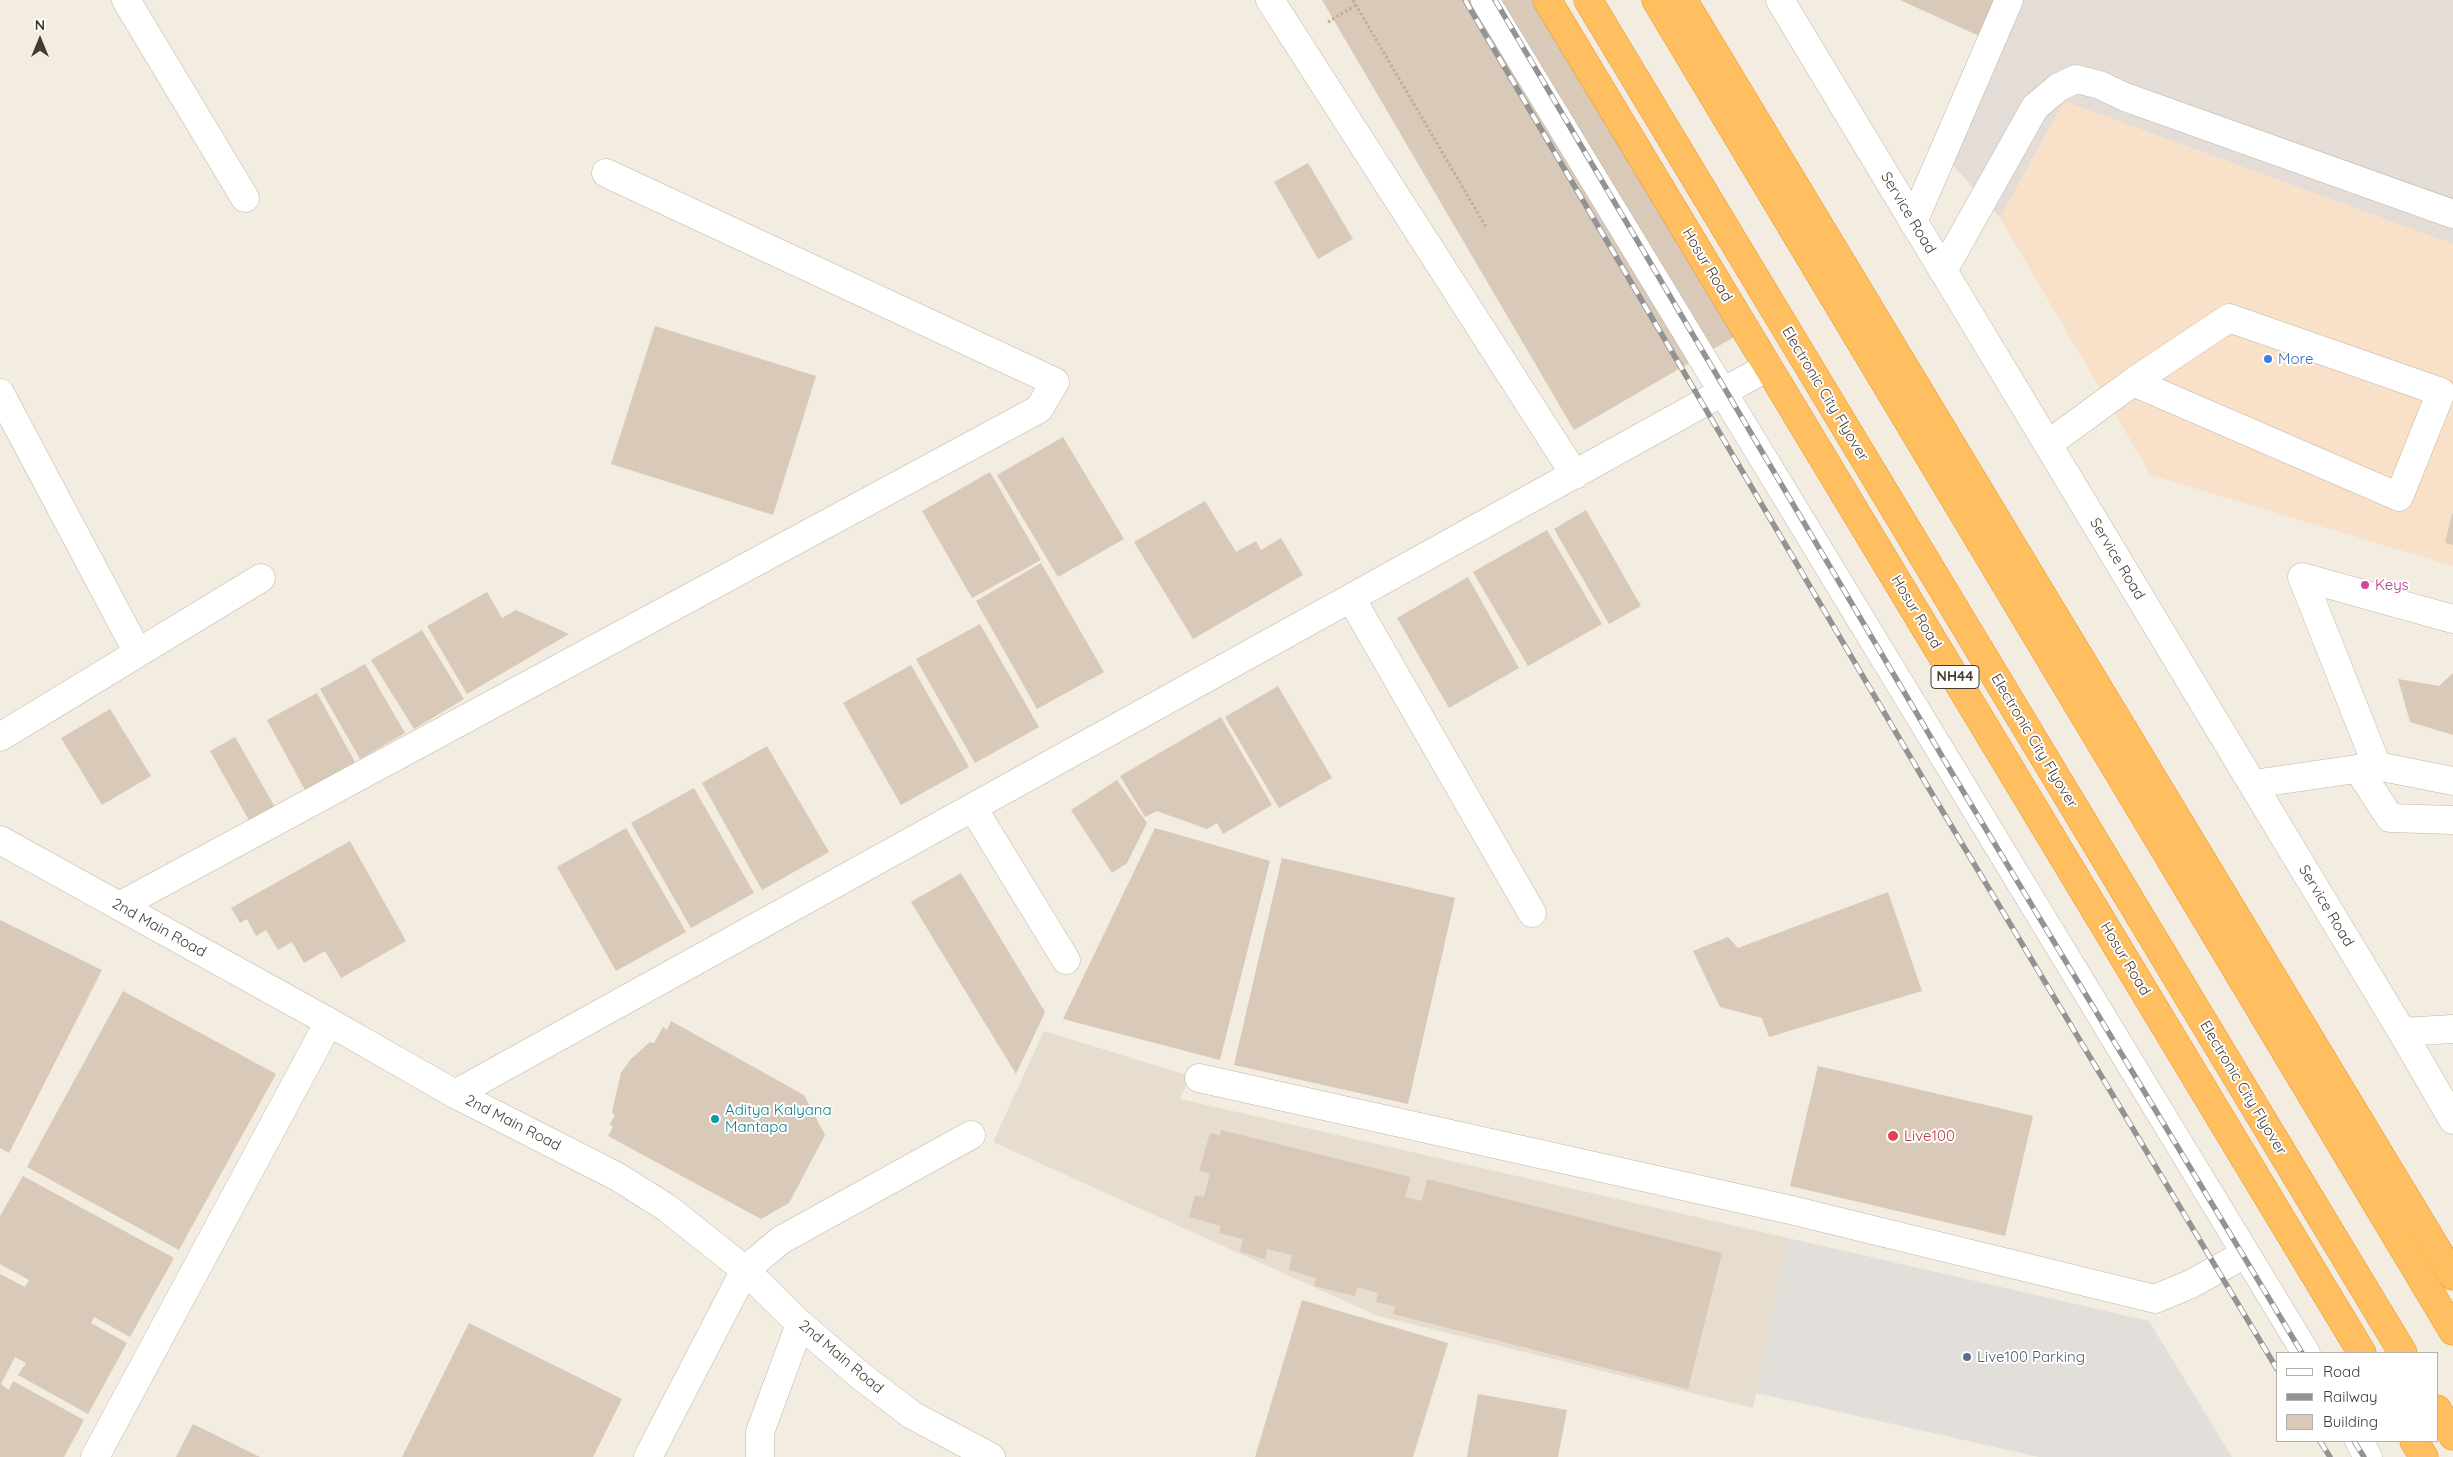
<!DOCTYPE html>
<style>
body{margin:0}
#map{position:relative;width:2453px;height:1457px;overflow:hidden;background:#f2ece1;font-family:Quicksand,sans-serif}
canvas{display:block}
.legend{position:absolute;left:2276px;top:1352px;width:162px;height:90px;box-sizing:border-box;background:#fff;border:1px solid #b4b1ad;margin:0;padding:6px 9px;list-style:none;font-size:15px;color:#443b31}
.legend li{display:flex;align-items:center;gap:10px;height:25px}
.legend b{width:25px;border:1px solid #b4b1ad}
.north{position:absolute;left:15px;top:15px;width:50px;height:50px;-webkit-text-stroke:4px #fff;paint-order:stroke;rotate:0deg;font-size:14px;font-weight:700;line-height:20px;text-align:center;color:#443b31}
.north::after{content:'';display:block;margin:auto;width:18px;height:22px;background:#443b31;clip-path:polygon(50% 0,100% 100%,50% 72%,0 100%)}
</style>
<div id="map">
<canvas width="2453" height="1457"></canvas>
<ul class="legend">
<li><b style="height:6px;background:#fff"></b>Road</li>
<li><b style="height:6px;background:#939393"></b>Railway</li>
<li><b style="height:14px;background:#d8c9b8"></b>Building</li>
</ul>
<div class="north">N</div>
</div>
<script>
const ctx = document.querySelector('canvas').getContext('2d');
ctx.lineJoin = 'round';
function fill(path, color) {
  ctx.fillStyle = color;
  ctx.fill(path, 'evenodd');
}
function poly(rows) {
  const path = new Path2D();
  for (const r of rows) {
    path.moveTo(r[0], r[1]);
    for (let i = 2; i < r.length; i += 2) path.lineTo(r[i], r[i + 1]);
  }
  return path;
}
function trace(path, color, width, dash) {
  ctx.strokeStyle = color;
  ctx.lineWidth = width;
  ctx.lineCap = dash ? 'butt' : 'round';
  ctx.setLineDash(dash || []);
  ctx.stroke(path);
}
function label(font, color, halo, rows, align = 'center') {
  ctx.font = font + ' Quicksand,sans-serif';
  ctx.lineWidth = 4;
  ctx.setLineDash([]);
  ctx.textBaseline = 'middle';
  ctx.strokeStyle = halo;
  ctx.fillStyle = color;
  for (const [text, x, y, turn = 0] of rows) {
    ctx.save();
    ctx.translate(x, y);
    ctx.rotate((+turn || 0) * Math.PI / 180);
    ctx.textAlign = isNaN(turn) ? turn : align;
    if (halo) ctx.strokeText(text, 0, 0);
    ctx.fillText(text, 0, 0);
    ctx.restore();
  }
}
fill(poly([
 [1044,1031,1190,1076,1180,1099,1788,1238,1753,1408,1378,1316,993,1142]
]), '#e7ddce');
fill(poly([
 [2064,101,2453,244,2453,566,2151,475,2000,218]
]), '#f8e0c9');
fill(poly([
 [2020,0,2453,0,2453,244,2064,101,2000,218,1951,163]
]), '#e4ddd7');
fill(poly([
 [1788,1238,2149,1321,2232,1457,2039,1457,1756,1393]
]), '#e2deda');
fill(poly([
 [1322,0,1537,0,1734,337,1574,430],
 [1900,0,2006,0,1988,40],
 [1308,163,1353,239,1318,259,1274,182],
 [655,326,816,376,773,515,611,464],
 [1063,437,1124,539,1058,577,997,475],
 [990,472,1041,560,972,598,922,511],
 [1205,501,1236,552,1256,541,1261,550,1281,538,1303,575,1193,639,1134,542],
 [1586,510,1641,606,1609,624,1554,529],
 [2452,514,2453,514,2453,545,2445,543],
 [1547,530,1602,624,1528,666,1473,572],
 [1041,563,1104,672,1037,709,976,601],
 [1468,577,1519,668,1449,708,1397,618],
 [487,592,502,618,516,610,569,634,467,694,427,626],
 [980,624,1039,727,975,763,916,659],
 [422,630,464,699,414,729,371,660],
 [365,664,405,733,360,759,320,689],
 [911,665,969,767,901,805,843,703],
 [2453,673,2453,735,2410,722,2398,679,2439,686],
 [1278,686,1332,778,1279,808,1225,717],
 [317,693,355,762,305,790,267,720],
 [110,709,151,776,102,805,61,738],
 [1221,717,1272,805,1223,834,1217,823,1207,829,1157,811,1145,817,1120,776],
 [235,737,276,809,251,824,210,751],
 [767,746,829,852,762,890,702,783],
 [1117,780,1147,823,1127,863,1112,873,1071,810],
 [694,788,754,893,691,928,631,823],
 [626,828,686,932,616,971,557,867],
 [1155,828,1270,861,1220,1060,1063,1019],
 [350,841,406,941,341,978,325,951,304,963,292,942,278,950,266,930,256,936,247,919,240,923,231,908],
 [1282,858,1455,898,1408,1104,1234,1065],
 [961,873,1045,1012,1016,1074,911,902],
 [1888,892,1922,991,1769,1037,1762,1018,1720,1007,1693,951,1728,937,1738,948],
 [0,920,102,970,9,1153,0,1148],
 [123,991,276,1074,179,1250,27,1167],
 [671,1021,804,1095,825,1135,789,1203,761,1219,608,1136,613,1127,610,1124,615,1115,612,1112,621,1073,630,1060,650,1042,654,1043,663,1027,667,1030],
 [1818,1066,2033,1116,2005,1236,1790,1186],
 [1221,1130,1411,1177,1405,1197,1422,1201,1427,1179,1722,1253,1688,1389,1393,1314,1395,1306,1376,1302,1378,1293,1357,1287,1355,1296,1314,1286,1316,1278,1289,1270,1292,1255,1267,1249,1265,1259,1240,1252,1243,1239,1219,1233,1221,1226,1189,1217,1195,1195,1204,1197,1210,1173,1199,1171,1210,1133,1220,1135],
 [23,1176,174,1258,130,1337,94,1317,91,1323,127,1343,88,1414,18,1375,26,1363,15,1357,1,1384,9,1390,13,1381,84,1420,64,1457,0,1457,0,1274,25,1287,29,1280,0,1264,0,1216],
 [1302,1300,1448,1343,1413,1457,1255,1457],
 [469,1323,622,1399,593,1457,402,1457],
 [1478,1394,1567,1410,1558,1457,1467,1457],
 [193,1424,260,1457,176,1457]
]), '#d8c9b8');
const minor = poly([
 [126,0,245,198],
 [1270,0,1575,475],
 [1485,0,2306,1353],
 [1780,0,2402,1032,2453,1120],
 [1913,222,2009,0],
 [1943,271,2035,107,2059,87,2076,79,2100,85,2125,97,2453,214],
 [0,393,138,653],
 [2048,444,2133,382,2399,497,2441,392,2229,318,2133,382],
 [1351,598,1532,913],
 [0,737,261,578],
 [2377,766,2302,577,2453,619],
 [2358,769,2390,818,2453,820],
 [2253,784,2377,766,2453,781],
 [973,808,1066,960],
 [0,840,329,1022,455,1094,618,1177,667,1208,745,1270,800,1324,862,1377,912,1415,991,1457],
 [119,906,1039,409,1055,382,606,173],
 [2402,1032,2453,1029],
 [1199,1078,1791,1210,2155,1299,2191,1284,2245,1254],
 [455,1094,1768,367],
 [2359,1441,2368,1457],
 [95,1457,329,1022],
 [648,1457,745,1270,781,1240,971,1135],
 [760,1457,760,1432,800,1324]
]);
const highway = poly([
 [1547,0,2362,1353],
 [1588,0,2403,1353],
 [1656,0,2453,1331],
 [1683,0,2453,1276],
 [2437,1409,2453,1436],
 [2414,1441,2424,1457]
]);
trace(minor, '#c1b6a6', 29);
trace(highway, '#eb9222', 29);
trace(poly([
 [1353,0,1486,227],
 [1328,22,1356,5]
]), '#c2ae93', 3, [2.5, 2.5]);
trace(minor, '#fff', 28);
trace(highway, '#ffbe5f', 28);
const rail = poly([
 [1465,0,1928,787,2277,1369],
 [1495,0,1949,768,2302,1353],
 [2320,1441,2330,1457],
 [2354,1441,2364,1457]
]);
trace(rail, '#939393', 5.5);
trace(rail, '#fff', 4, [11]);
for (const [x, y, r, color] of [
 [2268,359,5,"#3f7fe0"],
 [2365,585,5,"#d1479c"],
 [715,1119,5,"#0f9aa8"],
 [1893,1136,6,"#e0444e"],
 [1967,1357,5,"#5c6f8a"]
]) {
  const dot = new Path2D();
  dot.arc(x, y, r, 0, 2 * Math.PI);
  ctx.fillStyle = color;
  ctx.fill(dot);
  trace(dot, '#fff', 2);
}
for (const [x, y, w] of [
 [1955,677,48]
]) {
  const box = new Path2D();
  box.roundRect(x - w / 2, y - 11.5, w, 23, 4);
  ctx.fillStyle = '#fff';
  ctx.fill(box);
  trace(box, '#443b31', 1);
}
label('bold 14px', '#443b31', null, [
 ["NH44",1955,677]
]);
label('15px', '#443b31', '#fff', [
 ["Service Road",1908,213,59],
 ["Hosur Road",1707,265,59],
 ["Electronic City Flyover",1825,394,59],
 ["Service Road",2117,559,59],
 ["Hosur Road",1916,612,59],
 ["Electronic City Flyover",2034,741,59],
 ["Service Road",2326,906,59],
 ["2nd Main Road",159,928,29],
 ["Hosur Road",2125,959,59],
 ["Electronic City Flyover",2243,1088,59],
 ["2nd Main Road",513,1123,27],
 ["2nd Main Road",841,1357,40]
]);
label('15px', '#366cbe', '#fff', [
 ["More",2278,359]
], 'left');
label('15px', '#b23c85', '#fff', [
 ["Keys",2375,585]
], 'left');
label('15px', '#0d838f', '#fff', [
 ["Aditya Kalyana",725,1110],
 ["Mantapa",725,1127]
], 'left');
label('15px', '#be3a42', '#fff', [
 ["Live100",1904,1136]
], 'left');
label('15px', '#4e5e75', '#fff', [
 ["Live100 Parking",1977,1357]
], 'left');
</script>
